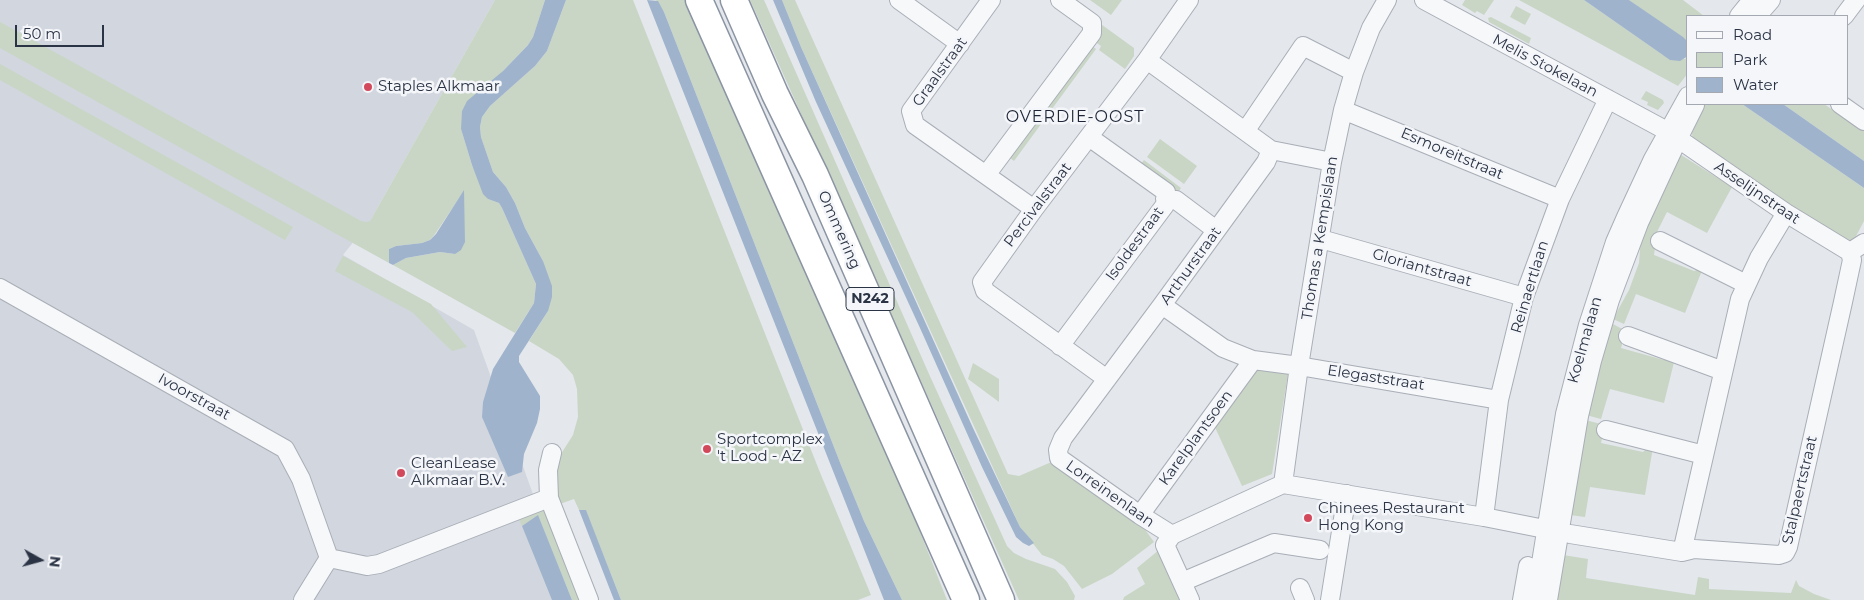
<!DOCTYPE html>
<style>
body{margin:0}
#map{position:relative;width:1864px;height:600px;overflow:hidden;background:#e4e7ec;font-family:Montserrat,sans-serif}
canvas{display:block}
.legend{position:absolute;left:1686px;top:15px;width:162px;height:90px;box-sizing:border-box;background:#f4f6f9;border:1px solid #a4a8b1;margin:0;padding:6px 9px;list-style:none;font-size:15px;color:#2b3445}
.legend li{display:flex;align-items:center;gap:10px;height:25px}
.legend b{width:25px;border:1px solid #a4a8b1}
.north{position:absolute;left:15px;top:535px;width:50px;height:50px;-webkit-text-stroke:4px #f4f6f9;paint-order:stroke;rotate:97deg;font-size:14px;font-weight:700;line-height:20px;text-align:center;color:#2b3445}
.north::after{content:'';display:block;margin:auto;width:18px;height:22px;background:#2b3445;clip-path:polygon(50% 0,100% 100%,50% 72%,0 100%)}
.scale{position:absolute;left:15px;top:25px;width:89px;height:22px;box-sizing:border-box;border:2px solid #2b3445;border-top:0;padding-left:6px;font-size:15px;line-height:18px;white-space:nowrap;color:#2b3445;-webkit-text-stroke:4px #f4f6f9;paint-order:stroke}
</style>
<div id="map">
<canvas width="1864" height="600"></canvas>
<ul class="legend">
<li><b style="height:6px;background:#f7f8fa"></b>Road</li>
<li><b style="height:14px;background:#c9d6c5"></b>Park</li>
<li><b style="height:14px;background:#9fb4cc"></b>Water</li>
</ul>
<div class="north">N</div>
<div class="scale">50 m</div>
</div>
<script>
const ctx = document.querySelector('canvas').getContext('2d');
ctx.lineJoin = 'round';
function fill(path, color) {
  ctx.fillStyle = color;
  ctx.fill(path, 'evenodd');
}
function poly(rows) {
  const path = new Path2D();
  for (const r of rows) {
    path.moveTo(r[0], r[1]);
    for (let i = 2; i < r.length; i += 2) path.lineTo(r[i], r[i + 1]);
  }
  return path;
}
function trace(path, color, width, dash) {
  ctx.strokeStyle = color;
  ctx.lineWidth = width;
  ctx.lineCap = dash ? 'butt' : 'round';
  ctx.setLineDash(dash || []);
  ctx.stroke(path);
}
function label(font, color, halo, rows, align = 'center') {
  ctx.font = font + ' Montserrat,sans-serif';
  ctx.lineWidth = 5;
  ctx.setLineDash([]);
  ctx.textBaseline = 'middle';
  ctx.strokeStyle = halo;
  ctx.fillStyle = color;
  for (const [text, x, y, turn = 0] of rows) {
    ctx.save();
    ctx.translate(x, y);
    ctx.rotate((+turn || 0) * Math.PI / 180);
    ctx.textAlign = isNaN(turn) ? turn : align;
    if (halo) ctx.strokeText(text, 0, 0);
    ctx.fillText(text, 0, 0);
    ctx.restore();
  }
}
fill(poly([
 [0,0,495,0,370,221,343,255,474,330,571,600,0,600]
]), '#d2d6de');
fill(poly([
 [495,0,545,0,533,37,528,45,503,71,461,129,472,165,488,199,499,203,502,208,536,284,534,303,515,333,393,265,406,258,440,252,455,254,464,191,435,234,430,240,422,243,396,246,389,249,389,263,0,48,0,22,361,221,366,222,370,221],
 [566,0,633,0,819,470,871,595,858,600,621,600,586,511,579,510,574,499,560,504,553,489,559,457,573,435,578,417,577,389,573,375,559,359,529,341,548,311,543,261,525,228,515,203,506,187,493,172,481,137,480,127,482,117,490,106,535,66,547,51],
 [656,0,688,0,894,466,947,600,902,600,864,521,841,465,664,12],
 [750,0,764,0,929,374,1007,546,1014,553,1026,559,1055,569,1067,582,1075,596,1074,600,1019,600],
 [782,0,795,0,1008,474,1019,476,1056,460,1141,524,1154,542,1112,574,1082,589,1064,566,1053,559,1042,555,1020,527,801,47],
 [1090,0,1122,0,1111,15],
 [1465,0,1494,0,1484,15,1477,11,1475,13,1462,5],
 [1519,0,1584,0,1663,55,1685,59,1688,56,1688,73,1678,86],
 [1629,0,1683,0,1704,16,1688,16,1688,42],
 [1516,6,1531,14,1525,25,1510,17],
 [1491,17,1531,38,1529,44,1489,22,1488,18],
 [1098,22,1134,48,1134,56,1125,69,1099,50,1101,46,1094,41],
 [1092,46,1096,49,1049,113,1045,110],
 [0,64,293,227,285,240,0,80],
 [1646,91,1663,100,1664,103,1658,110,1647,105,1648,102,1641,99],
 [1705,104,1742,104,1864,188,1864,221,1854,240,1850,243,1842,242,1693,143,1692,133],
 [1783,104,1824,104,1864,131,1864,161],
 [1043,112,1047,116,1014,161,1010,158],
 [1160,139,1197,166,1184,184,1147,157],
 [1678,153,1732,187,1707,233,1667,212,1657,232,1654,255,1694,271,1703,268,1685,313,1636,294,1624,324,1613,319,1629,290,1639,263,1641,236],
 [1144,160,1181,188,1178,192,1141,164],
 [343,256,431,304,467,347,452,351,412,312,335,271],
 [1611,323,1626,331,1621,348,1664,360,1671,356,1675,358,1664,403,1610,389,1601,419,1586,415],
 [973,363,999,379,999,402,968,379],
 [1253,366,1283,371,1288,374,1272,474,1242,486,1213,423],
 [1585,420,1605,425,1601,443,1643,452,1648,447,1653,447,1645,495,1590,487,1585,517,1570,515],
 [538,510,547,510,583,600,572,600,538,515,522,526,518,517],
 [1159,550,1181,600,1123,600,1124,597,1145,584,1137,568],
 [1563,555,1588,559,1586,578,1695,595,1698,577,1709,579,1709,589,1791,593,1796,580,1799,586,1814,594,1831,600,1555,600]
]), '#c9d6c5');
fill(poly([
 [545,0,566,0,547,51,535,66,490,106,482,117,480,127,481,137,493,172,506,187,515,203,525,228,543,261,552,286,552,297,548,311,519,356,519,362,540,396,540,409,537,423,524,454,522,472,508,477,482,417,483,402,493,369,534,303,536,284,502,208,499,203,488,199,483,194,472,165,461,129,462,111,467,101,503,71,528,45,533,37],
 [647,0,658,1,664,12,841,465,864,521,902,600,884,600],
 [773,0,782,0,801,47,973,428,1020,527,1034,543,1029,546,1023,543,1016,537,982,467,920,328,816,102],
 [1584,0,1629,0,1683,37,1688,42,1688,56,1680,61,1670,60],
 [1742,104,1783,104,1864,161,1864,188],
 [464,190,465,242,461,250,455,254,440,252,406,258,393,265,389,263,389,249,396,246,422,243,430,240,436,234],
 [579,510,586,510,621,600,614,600],
 [538,515,572,600,552,600,522,526]
]), '#9fb4cc');
const minor = poly([
 [899,0,960,44],
 [991,0,911,111,915,125,1034,209],
 [1424,0,1667,131,1786,213,1850,252],
 [1739,16,1752,0],
 [1757,16,1771,0],
 [1844,16,1856,0],
 [1147,60,1271,150,1332,162],
 [1840,104,1864,121],
 [1343,110,1560,199],
 [1246,130,1303,46,1354,72],
 [986,175,1092,33,1092,23,1060,0],
 [1165,199,1176,200,1216,230],
 [1321,239,1524,297],
 [1660,241,1746,284],
 [1850,252,1864,243],
 [0,288,285,449,301,479,329,558],
 [1162,305,1223,348,1253,360,1299,366,1499,400],
 [1628,336,1723,371],
 [1060,346,1165,205,1166,192,1089,137],
 [1107,379,985,291,982,282,1034,209,1147,60,1189,0],
 [1606,430,1704,455],
 [552,453,548,470,549,498,589,600],
 [1283,484,1299,366,1332,162,1343,110,1354,72,1371,28,1387,0],
 [1140,515,1253,360],
 [1484,517,1499,400,1524,297,1560,199,1608,99],
 [1172,535,1283,484,1484,517,1570,534,1682,552,1694,549,1779,555,1785,553,1788,547,1843,302,1852,260,1850,252],
 [1172,535,1140,515,1059,458,1058,450,1063,438,1162,305,1266,162,1271,150],
 [1172,535,1165,545,1190,600],
 [1682,552,1740,299,1759,258,1786,213],
 [329,558,367,566,379,564,549,498],
 [1182,582,1274,543,1320,550],
 [1300,588,1305,600],
 [303,600,329,558],
 [1330,600,1347,494],
 [1522,600,1528,566],
 [1535,600,1565,414,1588,325,1615,242,1626,217,1653,159,1688,96],
 [1548,600,1579,416,1592,361,1610,300,1639,223,1678,139,1695,105]
]);
const highway = poly([
 [699,0,966,600],
 [734,0,775,94,815,175,1001,600]
]);
trace(minor, '#a9aeb7', 20);
trace(highway, '#8b94a3', 29);
trace(minor, '#f7f8fa', 18);
trace(highway, '#fff', 26);
for (const [x, y, r, color] of [
 [368,87,5,"#d1495b"],
 [707,449,5,"#d1495b"],
 [401,473,5,"#d1495b"],
 [1308,518,5,"#d1495b"]
]) {
  const dot = new Path2D();
  dot.arc(x, y, r, 0, 2 * Math.PI);
  ctx.fillStyle = color;
  ctx.fill(dot);
  trace(dot, '#f4f6f9', 2);
}
for (const [x, y, w] of [
 [870,299,48]
]) {
  const box = new Path2D();
  box.roundRect(x - w / 2, y - 11.5, w, 23, 4);
  ctx.fillStyle = '#f4f6f9';
  ctx.fill(box);
  trace(box, '#2b3445', 1);
}
label('bold 14px', '#2b3445', null, [
 ["N242",870,299]
]);
label('15px', '#2b3445', '#f4f6f9', [
 ["Melis Stokelaan",1545,66,28],
 ["Graalstraat",940,72,-54],
 ["Esmoreitstraat",1452,154,23],
 ["Asselijnstraat",1757,193,34],
 ["Percivalstraat",1038,205,-53],
 ["Ommering",839,230,66],
 ["Thomas a Kempislaan",1320,238,-81],
 ["Isoldestraat",1135,244,-54],
 ["Arthurstraat",1191,266,-54],
 ["Gloriantstraat",1422,268,16],
 ["Reinaertlaan",1530,287,-73],
 ["Koelmalaan",1585,340,-74],
 ["Elegaststraat",1376,378,9],
 ["Ivoorstraat",194,397,29],
 ["Karelplantsoen",1196,438,-54],
 ["Stalpaertstraat",1800,490,-77],
 ["Lorreinenlaan",1110,494,35]
]);
label('15px', '#2b3445', '#f4f6f9', [
 ["Staples Alkmaar",378,87],
 ["Sportcomplex",717,440],
 ["'t Lood - AZ",717,457],
 ["CleanLease",411,464],
 ["Alkmaar B.V.",411,481],
 ["Chinees Restaurant",1318,509],
 ["Hong Kong",1318,526]
], 'left');
ctx.letterSpacing = '1px';
label('16px', '#1d2536', '#f4f6f9', [
 ["OVERDIE-OOST",1075,117]
]);
ctx.letterSpacing = '0px';
</script>
